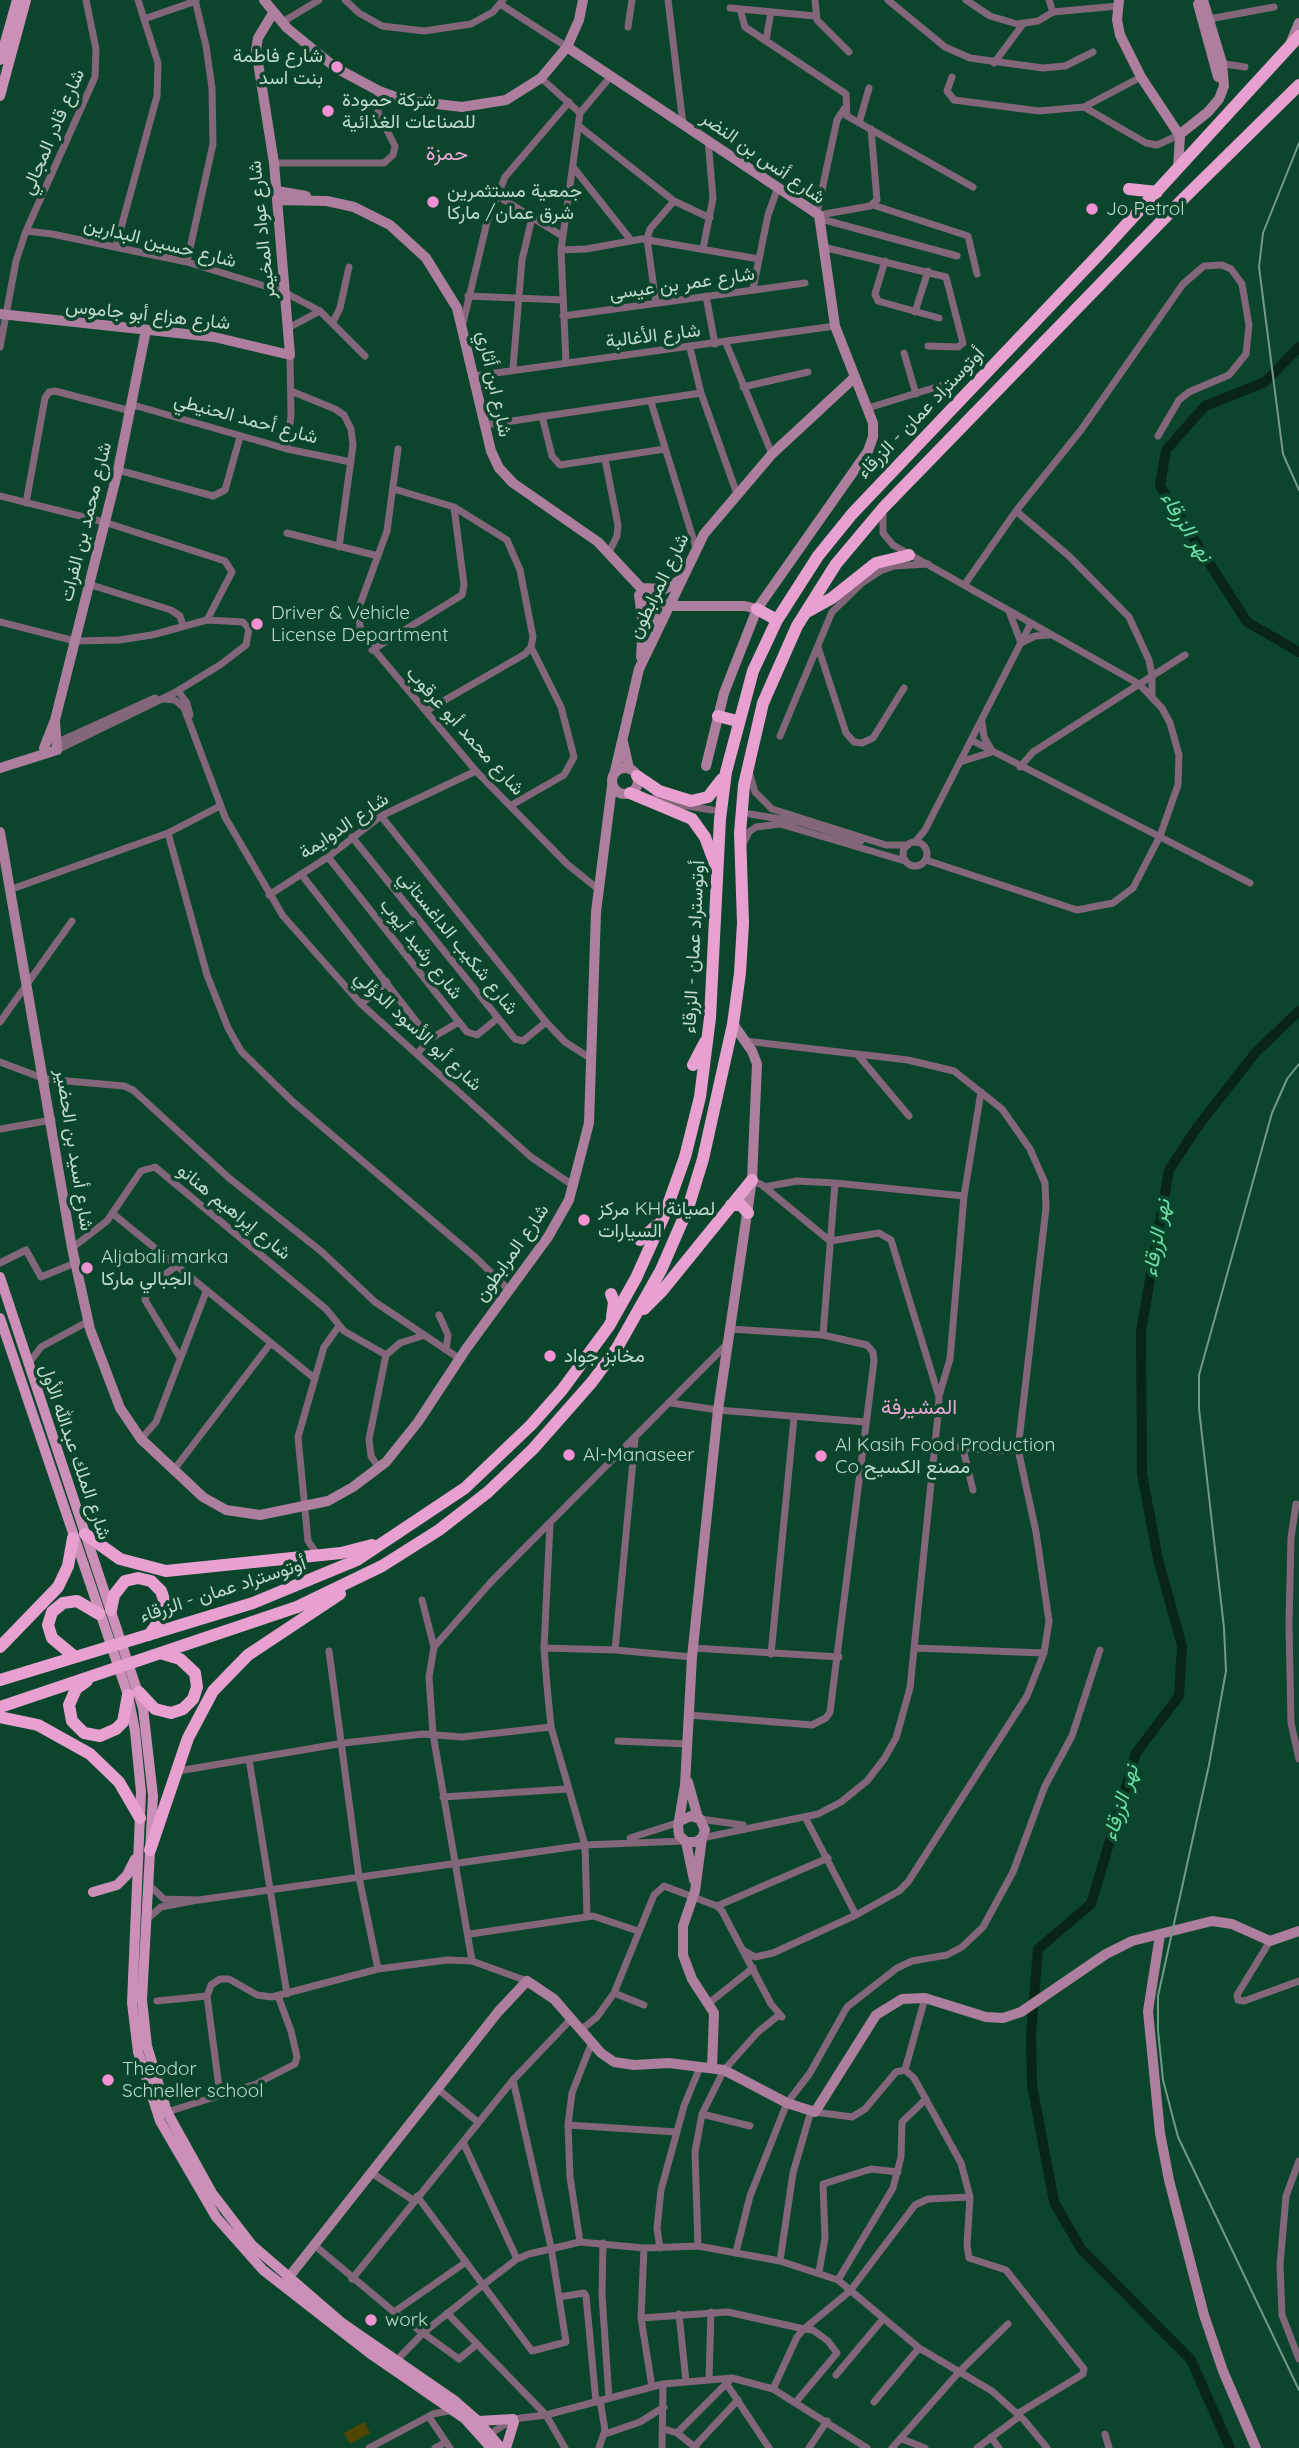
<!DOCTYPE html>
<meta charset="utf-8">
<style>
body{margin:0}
canvas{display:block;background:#0b452c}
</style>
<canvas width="1299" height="2448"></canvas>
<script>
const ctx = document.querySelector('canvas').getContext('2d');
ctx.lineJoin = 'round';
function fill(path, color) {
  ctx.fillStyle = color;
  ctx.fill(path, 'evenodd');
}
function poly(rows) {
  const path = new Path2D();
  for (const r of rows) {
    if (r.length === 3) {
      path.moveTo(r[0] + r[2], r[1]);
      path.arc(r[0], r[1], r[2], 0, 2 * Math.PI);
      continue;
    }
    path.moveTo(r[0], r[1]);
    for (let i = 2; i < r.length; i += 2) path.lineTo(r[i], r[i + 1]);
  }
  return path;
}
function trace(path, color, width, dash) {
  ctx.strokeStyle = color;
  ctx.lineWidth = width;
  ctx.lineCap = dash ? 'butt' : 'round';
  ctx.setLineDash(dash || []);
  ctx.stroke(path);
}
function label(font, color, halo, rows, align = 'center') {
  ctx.font = font + ' Quicksand,Vazirmatn,sans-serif';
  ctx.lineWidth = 7;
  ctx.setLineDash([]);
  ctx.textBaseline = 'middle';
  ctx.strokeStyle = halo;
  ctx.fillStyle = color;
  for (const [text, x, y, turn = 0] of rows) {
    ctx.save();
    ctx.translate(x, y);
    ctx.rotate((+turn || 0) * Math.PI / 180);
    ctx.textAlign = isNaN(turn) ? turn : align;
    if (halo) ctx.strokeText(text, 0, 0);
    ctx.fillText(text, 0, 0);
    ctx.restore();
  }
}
fill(poly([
 [364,2422,370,2433,350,2444,344,2433]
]), '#514700');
trace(poly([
 [1299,347,1265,382,1205,406,1166,450,1160,486,1247,622,1299,652],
 [1230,2448,1191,2360,1081,2249,1054,2202,1032,2085,1031,2034,1038,1949,1091,1904,1136,1753,1179,1696,1182,1646,1158,1559,1142,1474,1141,1331,1169,1170,1198,1126,1256,1052,1299,1011]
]), '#092518', 10);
trace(poly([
 [345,0,359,13,382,26,424,31,471,24,493,12,503,0],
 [668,0,683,124],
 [815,0,817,20,849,52],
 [888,0,945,47,970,58,1043,68,1065,66,1093,52],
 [966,0,990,16,1017,24,1038,21,1053,12],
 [1049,0,1053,12],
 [500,4,567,47],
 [730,8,815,16],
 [740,9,745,27,846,94,847,116,973,187],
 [1053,12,1118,6],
 [144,19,196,1],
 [1209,19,1274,7],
 [281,23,319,0],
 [628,27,632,0],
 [766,40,771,12],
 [994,63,1023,24],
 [1218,63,1245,67],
 [952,77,947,91,954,100,1039,111,1084,107,1141,77],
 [541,78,580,113],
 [1084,107,1146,143,1157,145,1179,135],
 [859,123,869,88],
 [580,127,674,201,710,218],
 [274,163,384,163,393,155,395,146,378,113,379,91],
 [573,167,630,239],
 [498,196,562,236],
 [873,205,968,236,977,274],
 [817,213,837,120,844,109],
 [819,215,870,206,877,200,871,129],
 [821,219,957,256],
 [26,231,52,234,187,262,284,292,320,311,365,356],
 [116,246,157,96,158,63,138,0],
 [823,247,946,277,963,343,958,347,928,346],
 [703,249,713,198,708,140],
 [561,250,586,249,642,239,759,259],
 [885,261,875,294,878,301,939,318],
 [187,262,213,144,212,88,206,46,195,0],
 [753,289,768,215,778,187],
 [468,296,563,300],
 [706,296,715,344],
 [656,303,647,239,650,229,674,201],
 [915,312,928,271],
 [563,316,805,283],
 [333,322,340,308,349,267],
 [463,323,487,222,505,177,569,102],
 [290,327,320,311],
 [726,343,772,454],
 [0,347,16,261,26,231,95,77,96,49,86,0],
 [690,348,701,393,737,494],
 [904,353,916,394],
 [566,363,561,250,580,113,611,76],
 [513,368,522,260,532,218],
 [474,376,835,326],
 [743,387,808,372],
 [291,391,335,409,344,415,351,429,353,445,339,547],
 [651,402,696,548],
 [133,405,287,449,351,462],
 [868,408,953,382],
 [542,416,552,456,560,465,665,449],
 [485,425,701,393],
 [287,449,291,415,290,355],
 [398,449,387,531,358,610,361,634,476,771,567,864,598,889],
 [605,459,618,525,617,536,609,552],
 [118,470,213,496,225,490,240,437],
 [394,489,454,507,507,540,520,570,533,637,531,647,525,654,426,711],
 [0,496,104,522,225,561,232,572,207,620],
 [26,503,45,398,49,392,55,391,131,411],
 [883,511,883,533,893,545,1139,684,1162,708,1170,723,1179,755,1178,785,1160,836,1133,888,1113,903,1077,910,926,860],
 [1016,511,1069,556,1129,617,1149,660,1152,675,1152,696],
 [287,533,378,556],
 [88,584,171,610,180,616,183,626],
 [965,584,1016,511,1081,430,1183,284,1204,266,1222,265,1231,269,1242,284,1249,325,1246,354,1229,375,1189,392,1179,400,1158,436],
 [1009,611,1021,643,1035,636,1050,635],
 [0,622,75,641,119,640,152,635,207,620,243,622,249,629,246,645,220,665,174,693,57,750],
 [818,647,846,733,854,742,862,743,873,738,904,688],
 [372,650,462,595,464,585,454,507],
 [178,691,187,703,190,715],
 [163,699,175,700,184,708,225,817,283,916,361,1004,531,1157,574,1186],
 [982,722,984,737,991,749],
 [780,736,832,612,862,583,880,571,894,566,928,564],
 [971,740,1250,883],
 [58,742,155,698],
 [960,762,992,752],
 [1020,767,1033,752,1185,655],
 [750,775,755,792,772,809,886,845,908,845],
 [656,795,675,804,712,810],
 [510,806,564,775,574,757,561,707,531,647],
 [750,814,799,822,861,841],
 [381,816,546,1022,565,1042,590,1058],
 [168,833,207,975,228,1028,241,1051,292,1101,475,1257,509,1290],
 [352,837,515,1039,523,1041,546,1022],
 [915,854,12],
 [915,842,925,830,1031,623],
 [743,844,749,832,756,827,780,824,905,861],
 [328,857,467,1032,477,1035,498,1018],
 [301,874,430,1039],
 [12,889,168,833,220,806],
 [269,895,328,857,381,816,476,771],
 [361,1004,387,982],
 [0,1022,72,921],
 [417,1054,430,1039,459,1022],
 [857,1054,909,1116],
 [0,1062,45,1079,124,1086,133,1090,229,1178,322,1252,375,1302,460,1359],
 [0,1129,52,1120],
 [764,1187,797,1181,835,1183,964,1196],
 [112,1213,314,1378],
 [72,1248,107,1221,141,1171,155,1167,326,1309,344,1331,386,1355],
 [0,1263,26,1250,41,1277,75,1263],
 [178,1265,150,1285,145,1300,179,1356],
 [439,1315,448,1335,446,1350],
 [823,1335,835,1183],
 [29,1363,41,1347,87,1322],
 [939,1396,950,1359,964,1196,981,1092],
 [671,1403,718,1410,865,1422],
 [141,1439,156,1422,206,1292],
 [936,1445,999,1451,1018,1449],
 [963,1449,973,1490],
 [379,1468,371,1456,369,1439,386,1355,400,1343,422,1336],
 [173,1471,270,1344],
 [1296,1504,1291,1538,1289,1624,1291,1723,1299,1759],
 [550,1524,544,1648,547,1686,551,1727,585,1845,587,1916],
 [317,1554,308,1541,298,1437,324,1347,339,1326],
 [422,1600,434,1647],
 [544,1648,615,1650,692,1657],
 [693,1648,839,1657],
 [915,1648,1044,1653],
 [615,1650,635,1440],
 [329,1651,359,1877,378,1969],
 [771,1654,794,1418],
 [689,1715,812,1725,826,1718,830,1712,874,1361,873,1352,867,1345,823,1335,730,1329],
 [618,1741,687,1744],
 [249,1759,287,1994],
 [178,1771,344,1743,423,1734,462,1737,551,1727],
 [443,1797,567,1789],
 [805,1817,856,1915],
 [700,1819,743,1825],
 [630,1838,680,1822],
 [702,1838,818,1814,841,1802,867,1781,884,1759,896,1738,910,1688,938,1415,939,1397,891,1240,879,1233,830,1241,762,1185,752,1180],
 [149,1885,164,1899,199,1900,585,1845,684,1841],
 [717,1906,828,1858],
 [148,1918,161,1907,197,1900],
 [470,1934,593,1916,638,1931],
 [1270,1941,1237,1995,1238,2000,1244,2001,1299,1981],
 [743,1950,755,1957,773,1953,856,1915,899,1891,908,1882,1027,1696,1044,1653,1049,1621,1036,1532,1018,1449,1046,1208,1045,1183,1030,1149,1002,1109,954,1071,908,1060,745,1041],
 [472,1961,433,1734,429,1677,434,1647,491,1582,727,1344],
 [614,1993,644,2005],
 [157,2001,207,1996],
 [709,2003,753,1968],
 [582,2029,597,2017,614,1993,654,1895,664,1886,717,1906,722,1911,771,2004,782,2017],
 [905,2070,925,1998],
 [439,2090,478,2122],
 [220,2095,207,1996,211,1985,220,1979,229,1979,257,1995,272,1997,378,1969,447,1960,472,1961,527,1981],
 [167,2112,256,2084,295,2064,297,2057,291,2031,278,1996],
 [815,2112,852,2117,865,2109,896,2072,905,2070,914,2078,961,2163,970,2197,967,2245,969,2258,1006,2270,1084,2369,1083,2374,1017,2414],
 [702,2114,750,2126],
 [568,2125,677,2132],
 [463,2142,517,2259],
 [1299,2161,1286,2196,1280,2265,1282,2315,1299,2359],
 [370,2172,413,2200],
 [417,2196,532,2351,566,2342,551,2247,513,2080],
 [580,2242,570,2177,568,2125,572,2093,592,2042],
 [603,2243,602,2295,609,2398],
 [313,2244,394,2312,459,2359,476,2345],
 [698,2246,695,2152,702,2114,724,2070,758,2032,779,2015],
 [644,2248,641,2318,652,2387],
 [660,2248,657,2228,661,2190,684,2106,700,2067],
 [736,2252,750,2196,787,2103,810,2073,847,2007,897,1968,912,1961,947,1955,962,1947,983,1927,1013,1872,1045,1786,1072,1736,1100,1650],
 [780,2261,793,2173,811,2111],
 [819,2272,825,2238,823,2184,871,2169,898,2172],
 [352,2279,513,2080,572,2018],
 [838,2280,893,2188,901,2157,902,2122,926,2099],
 [559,2297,584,2293,586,2296,596,2402],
 [394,2312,466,2262],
 [447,2313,546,2415,565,2448],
 [679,2314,686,2381],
 [641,2318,728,2312,804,2329,850,2291,915,2205,928,2199,970,2197],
 [396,2361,423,2333,483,2285,517,2259,529,2254,580,2242,644,2248,698,2246,780,2261,838,2280,919,2348,992,2391,1024,2420,1047,2448],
 [836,2375,883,2319],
 [709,2378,711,2312],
 [726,2383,769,2448],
 [773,2389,797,2337,804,2329,813,2330,828,2341,837,2353,796,2402],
 [874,2402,919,2348],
 [429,2417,450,2448],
 [664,2429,677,2433,696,2448],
 [677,2433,732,2378],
 [605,2434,640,2422,664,2407],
 [1105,2434,1109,2448],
 [487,2436,513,2419,546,2415,663,2384,732,2378,773,2389,867,2448],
 [991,2437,999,2448],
 [902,2439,925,2448],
 [695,2446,738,2400],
 [369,2448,433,2414,453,2410],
 [435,2448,446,2442],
 [599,2448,605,2430,600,2400],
 [662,2448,663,2384],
 [809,2448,827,2421],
 [892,2448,959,2372,1008,2324],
 [977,2448,1020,2416]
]), '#84667a', 7);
trace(poly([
 [264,0,287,28,336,68,379,91,404,100,462,107,506,100,541,78,567,47,579,20,583,0],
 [1119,0,1117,20,1120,35,1141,77,1180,136,1178,168],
 [1198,4,1218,77],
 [1291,42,1299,23],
 [567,47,819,215,835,326,873,423,873,437,868,451,757,609,724,693,706,766],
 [1179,135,1208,112,1219,99,1224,86,1222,63,1203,0],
 [277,191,306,196],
 [277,200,327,201,354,207,390,225,426,258,457,308,491,451,499,468,513,483,598,542,640,587,667,606,745,606,757,609],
 [0,314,214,337,290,355,274,163,256,50,258,38,273,13],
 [642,588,665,589,680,580],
 [639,595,643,625,641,657],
 [641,600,659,623],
 [623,742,629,768],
 [44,748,55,720,118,470,146,330],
 [625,781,13],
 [0,768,57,750,55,721],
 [615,771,639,669,704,534,772,454,855,377],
 [0,832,72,1248,90,1329,120,1408,141,1439,203,1497,226,1510,260,1515,328,1501,353,1487,386,1462,418,1422,466,1349,548,1237,569,1200,589,1123,596,912,612,786],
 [688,1782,698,1818],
 [680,1821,691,1816,700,1819,705,1830,702,1838,696,1842,686,1842,679,1835,678,1826,685,1785,692,1657,718,1410,752,1180,757,1064,752,1051,733,1024],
 [702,1838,695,1891,683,1926,683,1955,692,1979,714,2013,712,2068],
 [686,1842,694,1880],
 [1160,1935,1148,2011,1160,2133,1169,2180,1204,2315,1223,2371,1256,2448],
 [285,2282,498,2012,527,1981,554,1999,601,2053,614,2062,634,2065,669,2063,724,2070,787,2103,815,2112,876,2015,902,1999,925,1998,986,2017,1003,2018,1021,2012,1106,1954,1132,1941,1212,1921,1232,1924,1270,1941,1299,1931]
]), '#ad7e9d', 10);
trace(poly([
 [0,60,17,0],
 [0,96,26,0],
 [0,1277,143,1708,153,1796,142,2000,147,2046,167,2112,212,2193,252,2245,341,2322,454,2400,478,2421,501,2448],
 [0,1318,128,1695,135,1731,141,1792,132,2003,138,2052,160,2121,216,2217,263,2270,372,2355,465,2419,491,2448],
 [93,1892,117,1885,127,1875,135,1859],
 [478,2421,513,2419],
 [506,2448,514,2422]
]), '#cc90b8', 10);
trace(poly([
 [1129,189,1157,192],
 [757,609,777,620],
 [805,613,832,598,876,563,909,555],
 [718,716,737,721],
 [637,776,659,791,691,801,708,797,722,779],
 [630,793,692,819,705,837,715,864],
 [693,1065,705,1042],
 [731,1205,741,1205,748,1213],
 [640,1240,657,1225],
 [611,1294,614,1302,612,1317],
 [644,1309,662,1291,752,1180],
 [85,1534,120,1559,166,1571,341,1553,372,1545],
 [111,1610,114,1595,125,1581,138,1578,151,1581,161,1591,165,1603,160,1620,149,1635],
 [0,1647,58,1587,68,1566,73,1538],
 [75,1657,52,1638,48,1625,52,1612,63,1603,77,1601,99,1614],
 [0,1680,253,1603,357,1560,465,1488,531,1425,562,1390,609,1326,636,1278,664,1216,685,1157,700,1097,710,1018,720,819,726,772,753,671,777,620,818,556,852,514,1103,250,1299,36],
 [87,1681,76,1689,69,1705,72,1721,84,1733,100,1736,116,1729,123,1722,128,1695],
 [139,1692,155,1709,171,1713,183,1709,193,1699,197,1687,195,1673,180,1659,160,1653],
 [0,1707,297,1607,382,1566,439,1530,488,1492,533,1449,592,1382,617,1348,661,1270,688,1208,703,1159,733,1024,740,973,743,923,740,833,744,785,763,703,797,626,836,564,883,508,1184,198,1299,85],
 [0,1717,38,1725,90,1754,119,1782,140,1818],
 [150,1850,188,1738,213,1691,248,1655,340,1594]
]), '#e8a0d0', 12);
trace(poly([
 [1299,143,1263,233,1259,267,1283,454,1299,490],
 [1299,1064,1287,1079,1272,1113,1199,1375,1199,1409,1224,1628,1226,1671,1209,1765,1158,1996,1158,2030,1163,2080,1178,2137,1299,2390]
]), '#729a86', 2);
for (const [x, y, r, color] of [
 [337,67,7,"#f391d5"],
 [328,111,7,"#f391d5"],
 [433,202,7,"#f391d5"],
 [1092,209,7,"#f391d5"],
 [257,624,7,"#f391d5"],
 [584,1220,7,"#f391d5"],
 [87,1268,7,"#f391d5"],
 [550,1356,7,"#f391d5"],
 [569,1455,7,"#f391d5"],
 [821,1456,7,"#f391d5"],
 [108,2080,7,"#f391d5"],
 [371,2320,7,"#f391d5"]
]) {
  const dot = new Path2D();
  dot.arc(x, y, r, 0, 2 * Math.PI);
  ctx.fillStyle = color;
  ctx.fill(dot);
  trace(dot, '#0b452c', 2.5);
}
label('19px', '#bfdaca', '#0b452c', [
 ["شارع فاطمة",323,56,"right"],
 ["بنت اسد",323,78,"right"],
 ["شركة حمودة",342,100],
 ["للصناعات الغذائية",342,122],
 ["جمعية مستثمرين",447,191],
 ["شرق عمان/ ماركا",447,213],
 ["Jo Petrol",1106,209],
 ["Driver & Vehicle",271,613],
 ["License Department",271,635],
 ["مركز KH لصيانة",598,1209],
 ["السيارات",598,1231],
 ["Aljabali marka",101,1257],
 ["الجبالي ماركا",101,1279],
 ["مخابز جواد",564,1356],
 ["Al Kasih Food Production",835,1445],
 ["Co مصنع الكسيح",835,1467],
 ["Al-Manaseer",583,1455],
 ["Theodor",122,2069],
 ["Schneller school",122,2091],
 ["work",385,2320]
], 'left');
label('19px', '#bfdaca', '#0b452c', [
 ["شارع قادر المجالي",53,132,-67],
 ["شارع أنس بن النضر",763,158,35],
 ["شارع عواد المخيمر",262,230,-96],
 ["شارع حسين البدارين",160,243,14],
 ["شارع عمر بن عيسى",682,284,-8],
 ["شارع هزاع أبو جاموس",148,315,6],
 ["شارع الأغالبة",653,336,-7],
 ["شارع ابن أثاري",494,384,78],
 ["أوتوستراد عمان - الزرقاء",921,413,-46],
 ["شارع أحمد الحنيطي",246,419,15],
 ["شارع محمد بن الفرات",86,522,-76],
 ["شارع المرابطون",659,586,-64],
 ["شارع محمد أبو عرقوب",465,731,48],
 ["شارع الدوايمة",344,826,-34],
 ["شارع شكيب الداغستاني",458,943,51],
 ["أوتوستراد عمان - الزرقاء",694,947,-87],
 ["شارع رشيد أيوب",421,949,52],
 ["شارع أبو الأسود الدؤلي",418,1031,43],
 ["شارع أسيد بن الحضير",74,1150,81],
 ["شارع إبراهيم هنانو",234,1212,39],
 ["شارع المرابطون",512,1253,-55],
 ["شارع الملك عبدالله الأول",75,1452,71],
 ["أوتوستراد عمان - الزرقاء",223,1590,-18]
]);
label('21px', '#eca7d5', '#0b452c', [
 ["حمزة",447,154],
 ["المشيرفة",919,1408]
]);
label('italic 21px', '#6bdfa6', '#0b452c', [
 ["نهر الزرقاء",1186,527,58],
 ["نهر الزرقاء",1157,1238,-80],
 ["نهر الزرقاء",1121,1803,-73]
]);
</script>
